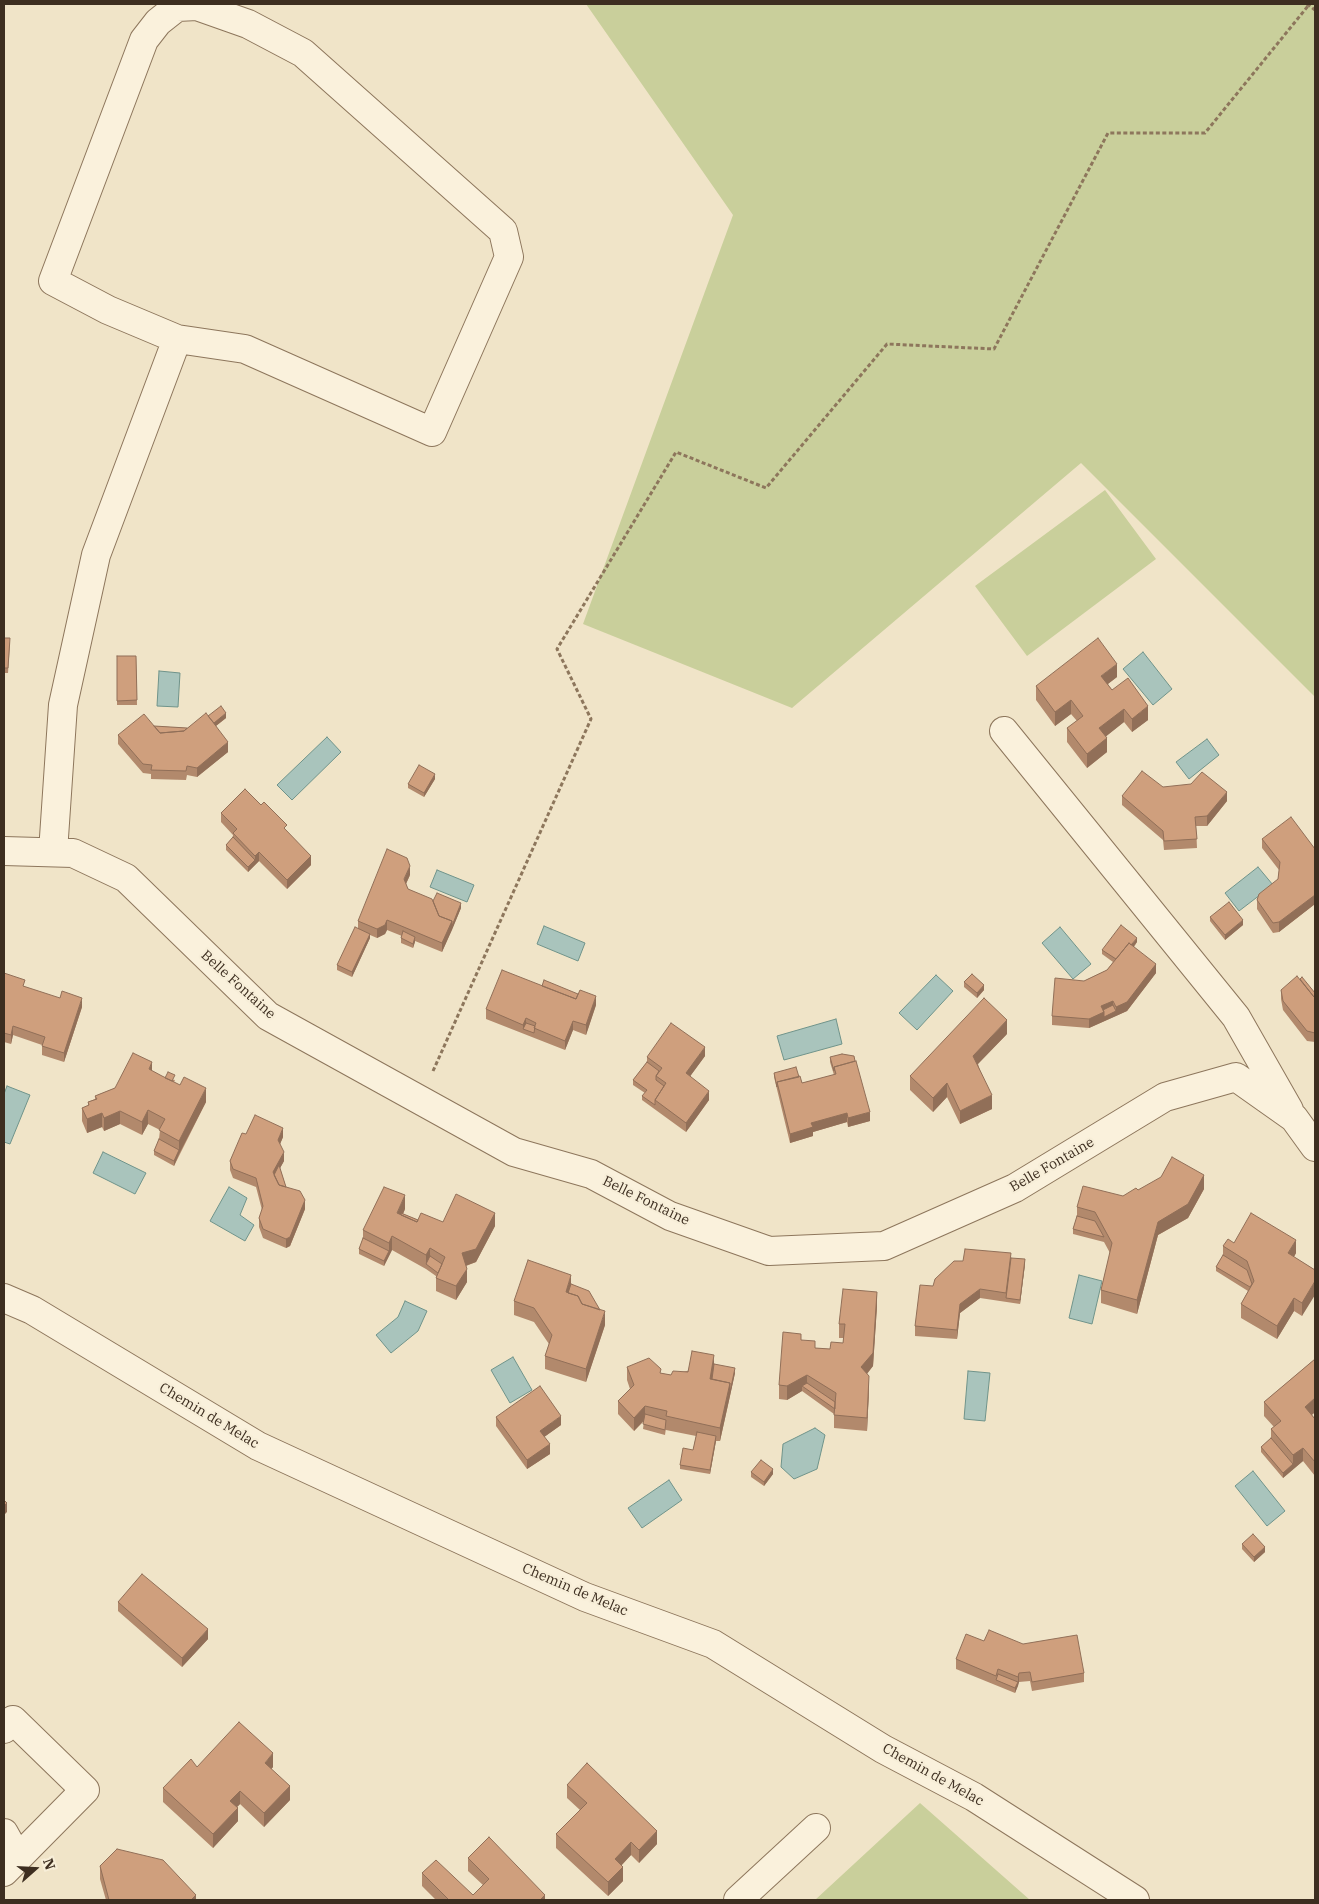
<!DOCTYPE html>
<style>
body{margin:0}
#map{position:relative;width:1319px;height:1904px;overflow:hidden;background:#f0e4c8;font-family:"IBM Plex Serif",serif}
canvas{display:block}
.frame{position:absolute;inset:0;border:5px solid #3d2e20;pointer-events:none}
.north{position:absolute;left:10px;top:1844px;width:50px;height:50px;-webkit-text-stroke:4px #f7eed8;paint-order:stroke;rotate:71deg;font-size:14px;font-weight:700;line-height:20px;text-align:center;color:#3d2e20}
.north::after{content:'';display:block;margin:auto;width:18px;height:22px;background:#3d2e20;clip-path:polygon(50% 0,100% 100%,50% 72%,0 100%)}
</style>
<div id="map">
<canvas width="1319" height="1904"></canvas>
<div class="frame"></div>
<div class="north">N</div>
</div>
<script>
const ctx = document.querySelector('canvas').getContext('2d');
ctx.lineJoin = 'round';
function fill(path, color) {
  ctx.fillStyle = color;
  ctx.fill(path, 'evenodd');
}
function poly(rows) {
  const path = new Path2D();
  for (const r of rows) {
    path.moveTo(r[0], r[1]);
    for (let i = 2; i < r.length; i += 2) path.lineTo(r[i], r[i + 1]);
  }
  return path;
}
function trace(path, color, width, dash) {
  ctx.strokeStyle = color;
  ctx.lineWidth = width;
  ctx.lineCap = dash ? 'butt' : 'round';
  ctx.setLineDash(dash || []);
  ctx.stroke(path);
}
function label(font, color, halo, rows, align = 'center') {
  ctx.font = font + ' "IBM Plex Serif",serif';
  ctx.lineWidth = 4.5;
  ctx.setLineDash([]);
  ctx.textBaseline = 'middle';
  ctx.strokeStyle = halo;
  ctx.fillStyle = color;
  for (const [text, x, y, turn = 0] of rows) {
    ctx.save();
    ctx.translate(x, y);
    ctx.rotate((+turn || 0) * Math.PI / 180);
    ctx.textAlign = isNaN(turn) ? turn : align;
    if (halo) ctx.strokeText(text, 0, 0);
    ctx.fillText(text, 0, 0);
    ctx.restore();
  }
}
fill(poly([
 [586,4,1315,4,1315,697,1081,463,792,708,583,624,733,215],
 [1105,490,1156,559,1027,656,975,586],
 [920,1803,1030,1900,815,1900]
]), '#c9cf9b');
const water = poly([
 [1143,652,1172,689,1153,705,1123,669,1143,652],
 [159,671,180,673,178,707,157,706,159,671],
 [327,737,341,752,292,800,277,785,327,737],
 [1207,739,1219,755,1189,779,1176,762,1207,739],
 [1258,867,1273,885,1239,911,1225,893,1258,867],
 [437,870,474,885,467,902,430,887,437,870],
 [544,926,585,943,578,961,537,944,544,926],
 [1060,927,1091,964,1073,979,1042,943,1060,927],
 [936,975,953,991,917,1030,899,1013,936,975],
 [836,1019,842,1044,784,1060,777,1036,836,1019],
 [7,1086,30,1095,10,1144,4,1142,4,1094,7,1086],
 [103,1152,146,1173,135,1194,93,1173,103,1152],
 [229,1187,247,1198,240,1215,254,1225,245,1241,210,1221,229,1187],
 [1079,1275,1102,1281,1092,1324,1069,1318,1079,1275],
 [405,1301,427,1311,418,1331,391,1353,376,1335,398,1317,405,1301],
 [513,1357,532,1390,510,1403,491,1370,513,1357],
 [968,1371,990,1373,985,1421,964,1419,968,1371],
 [815,1428,825,1435,817,1469,794,1479,781,1467,783,1444,815,1428],
 [1253,1471,1285,1511,1267,1526,1235,1486,1253,1471],
 [669,1480,682,1500,642,1528,628,1508,669,1480]
]);
fill(water, '#a9c4bc');
trace(water, '#6f938a', 1);
const minor = poly([
 [1004,731,1236,1017,1289,1110],
 [4,851,73,853,126,878,268,1016,514,1152,591,1174,670,1216,769,1251,884,1246,1015,1188,1165,1097,1236,1077,1294,1118,1315,1147],
 [53,852,63,705,96,555,177,339,245,349,432,432,509,257,503,231,303,53,248,24,197,6,177,7,158,22,144,40,53,281,108,310,177,339],
 [4,1298,32,1310,258,1446,585,1597,713,1644,883,1749,974,1797,1135,1900],
 [4,1729,13,1720,85,1790,4,1872],
 [4,1833,18,1858],
 [738,1900,816,1828]
]);
trace(minor, '#8d765c', 30);
trace(poly([
 [1307,4,1315,10],
 [433,1071,591,719,557,649,676,452,766,488,887,344,994,349,1108,133,1205,133,1308,6]
]), '#8d765c', 3, [4, 2.5]);
trace(minor, '#faf1dc', 28);
fill(poly([
 [4,638,10,643,8,673,4,673],
 [117,656,136,656,137,705,117,705],
 [1117,677,1108,684,1112,690,1148,720,1132,732,1124,722,1106,736,1107,752,1087,768,1067,742,1067,728,1077,721,1071,714,1055,726,1036,700,1036,686],
 [208,716,226,718,216,726,228,752,197,777,187,775,186,780,151,779,151,774,143,773,118,744,118,735,154,726,187,728],
 [435,779,424,797,408,788,408,784],
 [1163,787,1227,801,1207,826,1196,826,1197,848,1164,850,1163,840,1122,805,1122,796],
 [221,813,287,831,311,865,287,889,259,861,248,872,226,850,226,845,233,837,233,835,221,822],
 [1262,839,1315,849,1315,904,1279,932,1273,933,1257,909,1257,900,1278,879,1279,870,1262,848],
 [410,875,406,884,408,889,433,901,461,908,442,952,415,941,413,948,401,943,401,938,402,936,387,930,385,934,377,938,370,935,370,938,352,977,337,970,337,965,358,928,358,921],
 [1210,917,1243,925,1225,940,1210,921],
 [1137,942,1134,947,1156,973,1127,1011,1089,1028,1052,1025,1052,1016,1084,981,1107,970,1113,962,1102,954,1102,950],
 [4,974,25,987,82,1007,64,1062,42,1055,42,1045,13,1035,11,1044,4,1042],
 [1300,979,1315,993,1315,1042,1307,1041,1283,1010,1281,999,1281,990],
 [964,982,984,990,977,998,964,987],
 [542,986,596,1005,586,1035,573,1030,565,1050,486,1019,486,1009],
 [1007,1034,978,1064,992,1109,960,1124,947,1097,933,1112,910,1090,910,1076],
 [705,1056,690,1076,709,1100,686,1132,642,1100,642,1096,645,1093,633,1085,633,1080,647,1062,647,1057],
 [830,1057,870,1121,848,1127,847,1122,813,1132,813,1136,790,1143,774,1077,774,1073,799,1077,802,1083,834,1075,830,1062],
 [152,1071,165,1078,175,1080,174,1082,206,1102,174,1166,154,1155,154,1151,159,1139,160,1130,148,1124,142,1135,120,1124,104,1131,102,1127,87,1133,82,1121,82,1108,88,1106,88,1102,95,1099,95,1096,115,1088],
 [246,1134,283,1137,280,1144,284,1161,280,1168,286,1187,305,1209,290,1246,286,1248,263,1238,259,1227,259,1218,262,1210,256,1187,233,1178,230,1170,230,1161],
 [1204,1189,1188,1218,1158,1235,1137,1314,1101,1303,1101,1290,1110,1253,1104,1242,1073,1234,1073,1229,1077,1216,1077,1207,1123,1196,1138,1190],
 [405,1209,403,1214,418,1220,495,1226,476,1262,466,1266,467,1282,456,1300,436,1291,436,1276,426,1269,392,1250,384,1266,359,1254,359,1249,363,1238,363,1230],
 [1234,1243,1296,1253,1294,1257,1315,1270,1302,1316,1294,1311,1277,1339,1241,1318,1241,1304,1248,1291,1216,1271,1216,1267,1223,1255,1223,1246],
 [1011,1258,1025,1264,1020,1304,980,1298,960,1313,957,1339,915,1336,915,1326,933,1286,963,1261],
 [571,1284,605,1325,586,1382,545,1369,545,1356,549,1344,534,1322,514,1315,514,1301],
 [877,1306,873,1366,867,1374,869,1390,867,1431,834,1428,834,1414,802,1391,787,1400,779,1399,779,1385,801,1340,815,1348,830,1349,843,1343,843,1338,839,1338,839,1324],
 [1315,1359,1315,1412,1312,1415,1315,1419,1315,1476,1303,1461,1283,1478,1261,1452,1261,1447,1271,1438,1271,1429,1274,1427,1264,1416,1264,1402],
 [714,1364,735,1373,720,1441,716,1441,710,1474,680,1469,680,1465,693,1450,696,1436,666,1430,666,1428,665,1435,643,1429,644,1421,634,1431,618,1414,618,1401,630,1389,627,1380,627,1367,671,1375],
 [496,1417,561,1425,544,1437,550,1454,527,1469,496,1426],
 [751,1472,773,1474,764,1486,751,1477],
 [1242,1544,1265,1552,1254,1562,1242,1549],
 [118,1602,208,1639,182,1667,118,1611],
 [984,1641,1084,1673,1084,1682,1032,1691,1030,1681,1019,1682,1015,1693,956,1669,956,1659],
 [197,1767,273,1767,271,1769,290,1800,264,1827,240,1804,237,1807,238,1821,213,1848,163,1802,163,1788],
 [567,1785,657,1844,639,1863,631,1855,621,1866,623,1881,608,1896,556,1848,556,1834,580,1810,567,1798],
 [468,1858,545,1900,436,1900,422,1886,422,1873,473,1895,483,1885,468,1871],
 [100,1866,196,1900,106,1900,100,1879]
]), '#b2896c');
fill(poly([
 [1117,664,1117,677,1101,689,1101,676],
 [1071,700,1071,714,1055,726,1055,712],
 [1148,706,1148,720,1132,732,1132,719],
 [1124,709,1124,722,1099,742,1099,728],
 [226,713,226,718,212,729,212,724],
 [1107,738,1107,752,1087,768,1087,754],
 [228,742,228,752,197,777,197,768],
 [435,774,435,779,424,797,424,793],
 [1227,792,1227,801,1207,826,1207,816],
 [259,852,259,861,248,872,248,867,255,860,255,856],
 [311,856,311,865,287,889,287,880],
 [410,866,410,875,404,888,404,879],
 [1315,895,1315,904,1279,932,1279,922],
 [461,903,461,908,452,930,452,926],
 [387,920,387,930,385,934,377,938,377,929],
 [1243,920,1243,925,1225,940,1225,935],
 [452,921,452,930,442,952,442,943],
 [370,934,370,938,352,977,352,972],
 [415,937,415,942,413,948,413,944],
 [1137,938,1137,942,1118,965,1118,961],
 [1156,964,1156,973,1127,1011,1116,1016,1116,1007],
 [984,985,984,990,977,998,977,993],
 [596,996,596,1005,586,1035,586,1025],
 [82,998,82,1007,64,1062,64,1053],
 [1113,1001,1113,1010,1116,1011,1116,1016,1089,1028,1089,1019,1101,1006],
 [526,1018,526,1028,523,1029,523,1025],
 [1007,1020,1007,1034,973,1069,973,1056],
 [573,1021,573,1030,565,1050,565,1041],
 [13,1026,13,1035,11,1044,11,1035],
 [705,1047,705,1056,686,1082,686,1073],
 [152,1062,152,1075,149,1069],
 [947,1083,947,1097,933,1112,933,1098],
 [206,1088,206,1102,179,1154,179,1141],
 [709,1091,709,1100,686,1132,686,1123],
 [992,1095,992,1109,960,1124,960,1111],
 [148,1110,148,1124,142,1135,142,1122],
 [120,1111,120,1124,104,1131,104,1118],
 [870,1112,870,1121,848,1127,848,1118],
 [102,1113,102,1127,87,1133,87,1119],
 [847,1113,847,1122,813,1132,813,1136,790,1143,790,1134,811,1123],
 [283,1128,283,1137,278,1149,278,1140],
 [179,1150,179,1154,174,1166,174,1161],
 [284,1152,284,1161,274,1179,273,1172],
 [1204,1175,1204,1189,1188,1218,1158,1235,1137,1314,1137,1300,1158,1222],
 [405,1195,405,1209,399,1223,397,1213],
 [305,1200,305,1209,290,1246,286,1248,286,1239],
 [495,1213,495,1226,476,1262,462,1267,462,1253],
 [392,1236,392,1250,384,1266,384,1261,389,1251,389,1243],
 [1296,1240,1296,1253,1288,1267,1288,1253],
 [430,1248,430,1261,426,1264,426,1255],
 [1025,1259,1025,1264,1020,1304,1020,1300],
 [467,1269,467,1282,456,1300,456,1286],
 [571,1275,571,1289,567,1301,566,1292],
 [1315,1281,1315,1295,1302,1316,1302,1303],
 [980,1289,980,1298,960,1313,957,1339,957,1330,960,1304],
 [877,1292,877,1306,873,1366,861,1381,861,1367],
 [1294,1298,1294,1311,1277,1339,1277,1326],
 [605,1311,605,1325,586,1382,586,1369],
 [714,1355,714,1369,711,1388,710,1379],
 [735,1368,735,1373,730,1396,730,1392],
 [807,1375,807,1388,802,1386,802,1391,787,1400,787,1386],
 [869,1376,869,1390,867,1431,867,1418],
 [730,1383,730,1396,720,1441,720,1428],
 [1315,1398,1315,1412,1305,1421,1305,1407],
 [645,1406,645,1419,634,1431,634,1418],
 [561,1416,561,1425,540,1440,540,1431],
 [716,1436,716,1441,710,1474,710,1470],
 [550,1444,550,1454,527,1469,527,1460],
 [1303,1448,1303,1461,1283,1478,1283,1473,1293,1464,1293,1455],
 [773,1469,773,1474,764,1486,764,1482],
 [7,1503,7,1512,4,1515,4,1506],
 [1265,1547,1265,1552,1254,1562,1254,1557],
 [208,1629,208,1639,182,1667,182,1658],
 [1019,1673,1019,1682,1018,1686,1018,1677],
 [1018,1682,1018,1686,1015,1693,1015,1688],
 [273,1753,273,1767,265,1777,265,1763],
 [290,1786,290,1800,264,1827,264,1813],
 [240,1791,240,1804,230,1814,230,1801],
 [238,1808,238,1821,213,1848,213,1834],
 [657,1831,657,1844,639,1863,639,1850],
 [631,1842,631,1855,615,1872,615,1859],
 [623,1867,623,1881,608,1896,608,1882],
 [196,1895,196,1900,191,1900],
 [545,1895,545,1900,540,1900]
]), '#916f58');
const building = poly([
 [4,638,10,638,8,668,4,668,4,638],
 [1098,638,1117,664,1101,676,1112,690,1128,678,1148,706,1132,719,1124,709,1099,728,1107,738,1087,754,1067,728,1083,716,1071,700,1055,712,1036,686,1098,638],
 [117,656,136,656,137,700,117,701,117,656],
 [221,706,226,713,214,723,208,716,221,706],
 [206,713,228,742,197,768,187,766,186,771,151,770,152,765,143,764,118,735,144,714,160,733,184,731,206,713],
 [154,726,187,728,184,731,160,733,154,726],
 [419,765,435,774,424,793,408,784,419,765],
 [1142,771,1163,787,1191,784,1202,772,1227,792,1207,816,1195,817,1197,839,1164,841,1163,831,1122,796,1142,771],
 [245,789,261,805,264,802,287,825,284,828,311,856,287,880,259,852,255,856,233,833,237,829,221,813,245,789],
 [1291,817,1315,849,1315,895,1279,922,1273,923,1257,900,1259,894,1278,879,1280,862,1262,839,1291,817],
 [233,837,255,860,248,867,226,845,233,837],
 [387,849,407,858,410,866,404,879,408,889,432,899,439,916,452,921,442,943,387,920,385,925,377,929,358,921,387,849],
 [437,893,461,903,452,926,452,921,439,916,433,901,437,893],
 [1229,902,1243,920,1225,935,1210,917,1229,902],
 [1121,925,1137,938,1131,945,1129,943,1116,959,1102,950,1121,925],
 [355,927,370,934,352,972,337,965,355,927],
 [403,931,415,937,413,944,401,938,403,931],
 [1129,943,1156,964,1127,1002,1116,1007,1113,1001,1101,1006,1104,1012,1089,1019,1052,1016,1055,978,1084,981,1107,970,1129,943],
 [502,970,576,999,580,990,596,996,586,1025,573,1021,565,1041,534,1028,536,1023,526,1018,523,1025,486,1009,502,970],
 [4,973,25,980,23,986,60,998,62,991,82,998,64,1053,42,1046,45,1037,13,1026,11,1035,4,1033,4,973],
 [972,974,984,985,977,993,964,982,972,974],
 [1297,976,1314,997,1315,997,1315,1033,1307,1031,1283,1001,1281,990,1297,976],
 [1302,977,1315,993,1315,997,1314,997,1300,979,1302,977],
 [544,980,578,994,576,999,542,986,544,980],
 [984,998,1007,1020,973,1056,992,1095,960,1111,947,1083,933,1098,910,1076,984,998],
 [1113,1005,1116,1011,1104,1017,1104,1012,1103,1010,1113,1005],
 [526,1023,535,1026,534,1033,523,1029,526,1023],
 [671,1023,705,1047,686,1073,709,1091,686,1123,655,1100,666,1083,656,1076,662,1068,647,1057,671,1023],
 [133,1053,152,1062,149,1069,162,1076,180,1085,184,1077,206,1088,179,1141,159,1130,165,1119,148,1110,142,1122,120,1111,104,1118,102,1113,87,1119,82,1108,89,1105,88,1102,97,1099,95,1096,115,1088,133,1053],
 [842,1054,854,1056,855,1061,834,1067,834,1071,830,1057,842,1054],
 [856,1061,870,1112,848,1118,847,1113,811,1123,813,1127,790,1134,777,1082,800,1076,802,1083,836,1074,834,1067,856,1061],
 [647,1062,659,1071,656,1076,656,1080,664,1086,655,1100,655,1105,642,1096,647,1090,633,1080,647,1062],
 [796,1067,799,1077,777,1082,777,1087,774,1073,796,1067],
 [168,1072,175,1075,172,1081,165,1078,168,1072],
 [255,1115,283,1128,278,1140,284,1152,273,1172,279,1185,300,1191,305,1200,290,1237,286,1239,263,1229,259,1218,263,1206,256,1178,233,1169,230,1161,242,1133,246,1134,255,1115],
 [159,1139,179,1150,174,1161,154,1151,159,1139],
 [1172,1157,1204,1175,1188,1204,1158,1222,1137,1300,1101,1290,1112,1243,1095,1212,1077,1207,1083,1186,1123,1196,1136,1188,1138,1190,1161,1177,1172,1157],
 [279,1165,286,1187,279,1185,274,1175,279,1165],
 [384,1187,405,1195,397,1213,417,1222,421,1213,443,1222,456,1194,495,1213,476,1249,462,1253,467,1269,456,1286,436,1278,445,1257,430,1248,426,1255,392,1236,389,1243,363,1230,384,1187],
 [401,1213,418,1220,417,1222,401,1215,401,1213],
 [1251,1213,1296,1240,1288,1253,1315,1270,1315,1281,1302,1303,1294,1298,1277,1326,1241,1304,1254,1281,1247,1261,1223,1246,1228,1239,1234,1243,1251,1213],
 [1077,1216,1095,1221,1104,1237,1073,1229,1077,1216],
 [363,1238,389,1251,384,1261,359,1249,363,1238],
 [965,1249,1011,1253,1006,1293,980,1289,960,1304,957,1330,915,1326,920,1285,933,1286,935,1279,954,1261,963,1261,965,1249],
 [1223,1255,1247,1270,1252,1284,1250,1287,1216,1267,1223,1255],
 [430,1256,442,1264,438,1273,426,1264,430,1256],
 [1011,1258,1025,1259,1020,1300,1006,1298,1011,1258],
 [528,1260,571,1275,566,1292,578,1296,582,1304,605,1311,586,1369,545,1356,552,1335,534,1308,514,1301,528,1260],
 [571,1284,589,1291,600,1310,582,1304,578,1296,568,1293,571,1284],
 [843,1289,877,1292,873,1353,861,1367,869,1376,867,1418,834,1415,836,1393,807,1375,787,1386,779,1385,783,1332,801,1334,801,1340,815,1341,815,1348,830,1349,831,1342,843,1343,845,1324,839,1324,843,1289],
 [692,1351,714,1355,710,1379,730,1383,720,1428,666,1416,667,1411,645,1406,634,1418,618,1401,634,1385,627,1367,649,1358,661,1369,660,1373,671,1375,673,1371,688,1372,692,1351],
 [1315,1359,1315,1398,1305,1407,1315,1419,1315,1462,1303,1448,1293,1455,1271,1429,1281,1421,1264,1402,1315,1359],
 [714,1364,735,1368,730,1392,730,1383,712,1379,714,1364],
 [807,1383,835,1402,835,1409,802,1386,807,1383],
 [540,1386,561,1416,540,1431,550,1444,527,1460,496,1417,540,1386],
 [645,1414,666,1420,665,1430,643,1424,645,1414],
 [697,1432,716,1436,710,1470,680,1465,683,1448,693,1450,697,1432],
 [1271,1438,1293,1464,1283,1473,1261,1447,1271,1438],
 [761,1460,773,1469,764,1482,751,1472,761,1460],
 [4,1500,7,1503,4,1506,4,1500],
 [1253,1534,1265,1547,1254,1557,1242,1544,1253,1534],
 [142,1574,208,1629,182,1658,118,1602,142,1574],
 [989,1630,1023,1644,1077,1635,1084,1673,1032,1682,1030,1672,1019,1673,1018,1677,998,1669,996,1676,956,1659,966,1634,984,1641,989,1630],
 [998,1674,1018,1682,1015,1688,996,1680,998,1674],
 [239,1722,273,1753,265,1763,290,1786,264,1813,240,1791,230,1801,238,1808,213,1834,163,1788,191,1759,197,1767,239,1722],
 [587,1763,657,1831,639,1850,631,1842,615,1859,623,1867,608,1882,556,1834,587,1803,567,1785,587,1763],
 [489,1837,545,1895,540,1900,449,1900,422,1873,436,1860,473,1895,489,1879,468,1858,489,1837],
 [117,1849,163,1860,196,1895,191,1900,109,1900,100,1866,117,1849]
]);
fill(building, '#cf9f7d');
trace(building, '#916f58', 1);
label('14px', '#3d2e20', '#f7eed8', [
 ["Belle Fontaine",238,985,42],
 ["Belle Fontaine",1052,1165,-30],
 ["Belle Fontaine",646,1201,26],
 ["Chemin de Melac",209,1416,31],
 ["Chemin de Melac",575,1590,23],
 ["Chemin de Melac",933,1775,29]
]);
</script>
